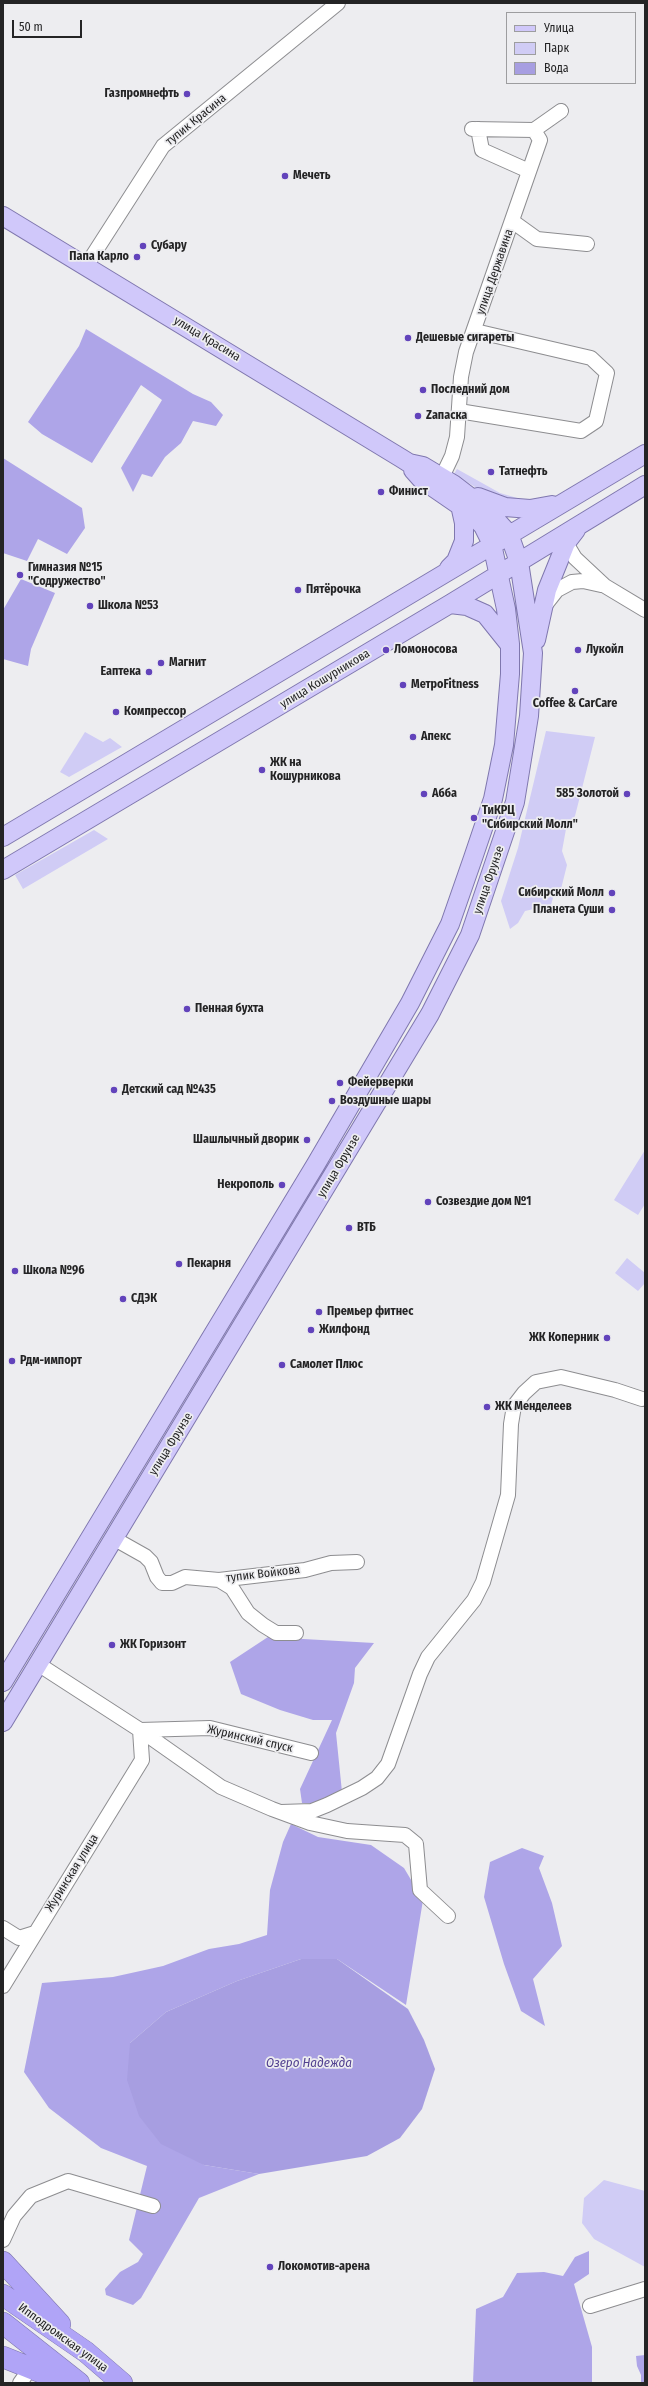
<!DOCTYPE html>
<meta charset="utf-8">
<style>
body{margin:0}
#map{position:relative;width:648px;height:2386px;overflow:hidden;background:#ededf0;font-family:"Fira Sans Condensed",sans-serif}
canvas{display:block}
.frame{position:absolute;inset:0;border:4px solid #242425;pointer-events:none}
.legend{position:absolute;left:506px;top:12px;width:130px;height:72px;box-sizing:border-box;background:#ededf0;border:1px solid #9d9d9f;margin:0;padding:5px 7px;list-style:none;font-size:12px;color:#242425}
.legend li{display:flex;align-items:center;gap:8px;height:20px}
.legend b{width:20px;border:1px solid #9d9d9f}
.scale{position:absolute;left:12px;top:20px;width:70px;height:18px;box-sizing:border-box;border:2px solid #242425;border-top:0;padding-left:5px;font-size:12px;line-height:14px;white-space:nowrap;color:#242425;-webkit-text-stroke:3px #ededf0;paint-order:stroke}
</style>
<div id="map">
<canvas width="648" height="2386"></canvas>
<div class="frame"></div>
<ul class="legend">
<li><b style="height:5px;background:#d0c8fa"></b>Улица</li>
<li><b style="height:11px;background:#d0ccf5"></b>Парк</li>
<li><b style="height:11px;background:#a79ee1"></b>Вода</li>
</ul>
<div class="scale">50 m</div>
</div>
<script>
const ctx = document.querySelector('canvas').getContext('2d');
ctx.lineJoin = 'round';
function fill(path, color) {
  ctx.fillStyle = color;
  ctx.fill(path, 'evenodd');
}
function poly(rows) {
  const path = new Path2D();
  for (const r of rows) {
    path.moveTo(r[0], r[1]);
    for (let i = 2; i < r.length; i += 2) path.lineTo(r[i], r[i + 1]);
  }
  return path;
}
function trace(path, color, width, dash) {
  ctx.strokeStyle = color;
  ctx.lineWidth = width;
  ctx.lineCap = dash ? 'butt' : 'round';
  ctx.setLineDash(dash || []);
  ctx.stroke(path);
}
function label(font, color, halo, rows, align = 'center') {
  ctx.font = font + ' "Fira Sans Condensed",sans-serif';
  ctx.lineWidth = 3.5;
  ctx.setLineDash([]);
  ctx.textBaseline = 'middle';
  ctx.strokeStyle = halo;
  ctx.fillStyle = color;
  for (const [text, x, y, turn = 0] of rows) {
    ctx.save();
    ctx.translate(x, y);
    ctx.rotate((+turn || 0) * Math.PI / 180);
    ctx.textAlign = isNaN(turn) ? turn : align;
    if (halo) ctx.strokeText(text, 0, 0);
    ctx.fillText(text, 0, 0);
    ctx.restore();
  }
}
fill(poly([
 [457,469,500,493,524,500,520,502,483,492,454,474],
 [546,731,595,737,575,816,566,829,562,851,567,865,560,893,554,894,551,905,525,911,518,923,510,929,501,901,518,848],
 [85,732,103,742,110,738,122,747,69,777,60,772],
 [94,830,108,839,23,889,15,875],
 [645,1150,645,1204,638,1215,614,1200],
 [627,1258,645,1273,645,1283,638,1291,615,1273],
 [604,2180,645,2191,645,2267,594,2239,582,2223,584,2198]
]), '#d0ccf5');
fill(poly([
 [86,329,193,394,211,402,223,415,216,426,193,421,181,443,165,457,152,477,142,474,133,492,121,468,162,400,141,385,92,463,42,434,28,422,79,346],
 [3,458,82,508,85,528,67,554,38,539,27,561,3,553],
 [21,579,55,593,31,649,28,666,3,659,3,610],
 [268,1637,374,1643,355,1668,354,1683,336,1733,342,1792,314,1804,302,1803,300,1789,332,1720,313,1720,280,1710,241,1694,230,1662],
 [291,1824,318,1837,371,1845,404,1868,423,1900,406,2005,337,1959,301,1959,237,1981,166,2012,130,2043,204,2165,259,2174,199,2198,141,2298,133,2305,106,2295,105,2289,120,2272,138,2262,143,2254,129,2240,147,2166,101,2148,49,2108,24,2072,42,1983,113,1977,163,1966,209,1949,239,1944,267,1935,270,1890,283,1842],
 [522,1848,544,1856,539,1868,552,1903,562,1946,533,1979,545,2026,521,2011,504,1964,484,1897,490,1862],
 [589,2251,589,2274,574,2284,592,2347,592,2383,473,2383,476,2309,503,2297,517,2273,544,2272,563,2276,575,2257],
 [645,2355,645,2383,641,2383,641,2375,637,2366,636,2356]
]), '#aea5e8');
fill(poly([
 [301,1959,337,1959,408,2009,424,2040,435,2069,422,2109,400,2138,367,2156,259,2174,204,2165,161,2144,139,2116,127,2080,130,2043,166,2012,237,1981]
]), '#a79ee1');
const minor = poly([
 [478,129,482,150,529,171],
 [534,130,561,111],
 [512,221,537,239,587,244],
 [86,266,163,146,338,3],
 [459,411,581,431,596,421,607,373,591,358,475,331],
 [442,477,452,456,457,437,461,377,466,352,540,140,534,130,472,129],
 [566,543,575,558,605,586,645,610],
 [546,604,557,590,572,582,583,581,601,585],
 [113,1538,145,1556,151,1562,157,1577,162,1583,172,1583,185,1577,219,1580],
 [296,1633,276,1633,263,1625,248,1613,232,1588,219,1580,305,1570,331,1563,357,1562],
 [140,1730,221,1787,272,1809,310,1823,347,1831,405,1835,416,1844,420,1890,448,1916],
 [140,1730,210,1728,311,1753],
 [281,1812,312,1811,327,1805,362,1788,377,1778,388,1764,420,1674,428,1657,474,1600,483,1582,508,1495,511,1424,514,1406,524,1393,536,1382,561,1377,615,1390,642,1399],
 [3,1928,19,1938,35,1933],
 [3,1986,142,1760,140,1730,38,1664],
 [3,2240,14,2216,31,2196,68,2181,153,2206],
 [590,2306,645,2289],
 [20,2383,25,2376]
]);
const major = poly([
 [3,216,401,458,409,463,423,466,453,484,487,510,509,534,519,562,533,653,529,716,515,802,470,935,430,1014,3,1722],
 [478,497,505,507,530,509,552,505],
 [449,568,456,561,464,541,464,523,460,505],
 [450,604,467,606,485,614,509,644],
 [536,640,547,590,566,543,576,530],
 [3,837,645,454],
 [3,870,450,604,645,485],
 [3,1682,316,1164,410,1003,450,924,473,858,493,799,504,745,510,674,510,644,506,609,492,544,483,526,469,512,421,479,413,470]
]);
const highway = poly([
 [3,2262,60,2324],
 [3,2295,86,2352,122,2383],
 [3,2323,79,2383],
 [3,2357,68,2383]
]);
trace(minor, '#8d8d90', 16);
trace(major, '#7f77ae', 20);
trace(highway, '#7f77ae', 22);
trace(minor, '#fff', 14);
trace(major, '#d0c8fa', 18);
trace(highway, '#b0a4f7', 21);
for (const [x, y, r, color] of [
 [187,94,4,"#6243bb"],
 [285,176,4,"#6243bb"],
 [143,246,4,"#6243bb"],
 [137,257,4,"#6243bb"],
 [408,338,4,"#6243bb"],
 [423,390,4,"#6243bb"],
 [418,416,4,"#6243bb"],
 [491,472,4,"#6243bb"],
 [381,492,4,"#6243bb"],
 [20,575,4,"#6243bb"],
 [298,590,4,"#6243bb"],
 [90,606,4,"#6243bb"],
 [386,650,4,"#6243bb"],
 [578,650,4,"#6243bb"],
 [161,663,4,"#6243bb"],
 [149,672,4,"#6243bb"],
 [403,685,4,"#6243bb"],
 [575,691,4,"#6243bb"],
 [116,712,4,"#6243bb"],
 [413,737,4,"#6243bb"],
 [262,770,4,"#6243bb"],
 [424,794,4,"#6243bb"],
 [627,794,4,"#6243bb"],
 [474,818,4,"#6243bb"],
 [612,893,4,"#6243bb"],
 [612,910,4,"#6243bb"],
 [187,1009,4,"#6243bb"],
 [340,1083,4,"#6243bb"],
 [114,1090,4,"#6243bb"],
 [332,1101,4,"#6243bb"],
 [307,1140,4,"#6243bb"],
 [282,1185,4,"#6243bb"],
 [428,1202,4,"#6243bb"],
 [349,1228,4,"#6243bb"],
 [179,1264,4,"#6243bb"],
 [15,1271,4,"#6243bb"],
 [123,1299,4,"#6243bb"],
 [319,1312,4,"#6243bb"],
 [311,1330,4,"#6243bb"],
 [607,1338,4,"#6243bb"],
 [12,1361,4,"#6243bb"],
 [282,1365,4,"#6243bb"],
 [487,1407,4,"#6243bb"],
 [112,1645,4,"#6243bb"],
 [270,2267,4,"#6243bb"]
]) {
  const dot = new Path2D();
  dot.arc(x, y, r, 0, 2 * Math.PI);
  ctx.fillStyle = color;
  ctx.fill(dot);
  trace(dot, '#ededf0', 1.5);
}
label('bold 12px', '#242425', '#ededf0', [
 ["Газпромнефть",179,94,"right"],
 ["Мечеть",293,176],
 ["Субару",151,246],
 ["Папа Карло",129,257,"right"],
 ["Дешевые сигареты",416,338],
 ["Последний дом",431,390],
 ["Zапаска",426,416],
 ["Татнефть",499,472],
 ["Финист",389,492],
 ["Гимназия №15",28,568],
 ["\"Содружество\"",28,582],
 ["Пятёрочка",306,590],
 ["Школа №53",98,606],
 ["Ломоносова",394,650],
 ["Лукойл",586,650],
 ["Магнит",169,663],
 ["Еаптека",141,672,"right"],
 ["МетроFitness",411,685],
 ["Coffee & CarCare",575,704,"center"],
 ["Компрессор",124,712],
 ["Апекс",421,737],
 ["ЖК на",270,763],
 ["Кошурникова",270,777],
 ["Абба",432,794],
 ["585 Золотой",619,794,"right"],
 ["ТиКРЦ",482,811],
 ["\"Сибирский Молл\"",482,825],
 ["Сибирский Молл",604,893,"right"],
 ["Планета Суши",604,910,"right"],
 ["Пенная бухта",195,1009],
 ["Фейерверки",348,1083],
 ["Детский сад №435",122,1090],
 ["Воздушные шары",340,1101],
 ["Шашлычный дворик",299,1140,"right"],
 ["Некрополь",274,1185,"right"],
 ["Созвездие дом №1",436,1202],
 ["ВТБ",357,1228],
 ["Пекарня",187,1264],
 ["Школа №96",23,1271],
 ["СДЭК",131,1299],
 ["Премьер фитнес",327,1312],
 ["Жилфонд",319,1330],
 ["ЖК Коперник",599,1338,"right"],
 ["Рдм-импорт",20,1361],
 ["Самолет Плюс",290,1365],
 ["ЖК Менделеев",495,1407],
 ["ЖК Горизонт",120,1645],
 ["Локомотив-арена",278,2267]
], 'left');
label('12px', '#242425', '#ededf0', [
 ["тупик Красина",196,120,-39],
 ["улица Державина",495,272,-71],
 ["улица Красина",207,339,31],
 ["улица Кошурникова",325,679,-31],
 ["улица Фрунзе",489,880,-71],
 ["улица Фрунзе",339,1166,-59],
 ["улица Фрунзе",171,1444,-58],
 ["тупик Войкова",263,1574,-7],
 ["Журинский спуск",250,1739,13],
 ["Журинская улица",72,1873,-58],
 ["Ипподромская улица",63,2338,36]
]);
label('italic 13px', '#534291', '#ededf0', [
 ["Озеро Надежда",309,2063]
]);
</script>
